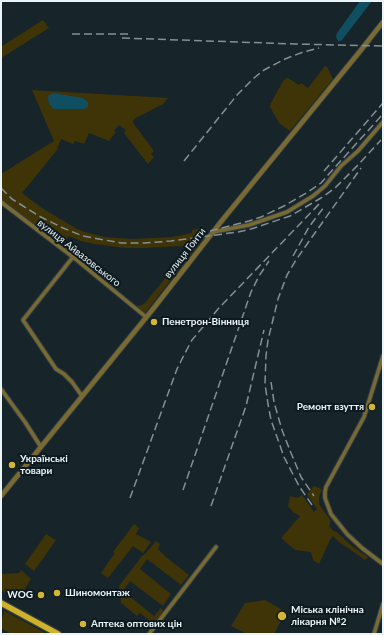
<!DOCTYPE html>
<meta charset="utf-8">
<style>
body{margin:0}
#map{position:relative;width:384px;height:635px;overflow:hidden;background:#172429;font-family:Lato,sans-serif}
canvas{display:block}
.frame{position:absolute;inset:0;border:2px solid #ebf4f8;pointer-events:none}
</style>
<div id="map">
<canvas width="384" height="635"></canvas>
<div class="frame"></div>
</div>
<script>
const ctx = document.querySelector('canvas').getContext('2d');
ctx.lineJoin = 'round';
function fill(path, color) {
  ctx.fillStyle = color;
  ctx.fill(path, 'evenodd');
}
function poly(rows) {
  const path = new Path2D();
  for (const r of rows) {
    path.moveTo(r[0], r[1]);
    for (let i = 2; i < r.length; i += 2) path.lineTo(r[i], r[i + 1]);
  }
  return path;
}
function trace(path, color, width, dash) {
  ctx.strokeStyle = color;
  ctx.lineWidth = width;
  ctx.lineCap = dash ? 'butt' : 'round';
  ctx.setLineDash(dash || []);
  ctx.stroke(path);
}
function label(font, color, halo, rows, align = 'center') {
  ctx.font = font + ' Lato,sans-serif';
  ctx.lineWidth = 4;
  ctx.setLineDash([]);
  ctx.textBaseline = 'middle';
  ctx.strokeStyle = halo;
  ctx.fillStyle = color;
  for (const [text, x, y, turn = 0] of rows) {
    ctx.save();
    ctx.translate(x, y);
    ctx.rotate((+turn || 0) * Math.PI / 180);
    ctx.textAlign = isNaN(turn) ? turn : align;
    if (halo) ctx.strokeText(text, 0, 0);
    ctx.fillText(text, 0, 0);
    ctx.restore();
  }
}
fill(poly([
 [43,20,49,28,1,58,1,45,2,46],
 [325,66,327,67,333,79,290,131,279,123,270,107,270,105,283,81,286,78,288,78,299,85,301,83,308,88],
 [32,90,168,98,163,104,134,119,133,122,134,124,154,151,151,154,154,157,148,164,124,133,126,130,119,125,114,131,116,132,109,141,89,133,84,144,75,141,73,144,61,139,57,149,58,149,22,193,42,208,77,229,85,232,105,237,132,239,172,237,192,233,192,230,204,227,206,231,207,234,145,313,136,306,142,305,145,303,185,254,188,249,183,246,142,248,125,248,94,244,81,241,69,236,60,248,1,202,1,174,54,141],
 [314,486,322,489,319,497,319,504,331,521,329,526,334,531,337,532,353,547,368,557,365,560,339,542,333,536,330,540,319,564,313,560,311,552,295,550,281,538,300,516,293,512,288,506,290,496,298,498,302,495,314,512,317,509,307,494],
 [134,524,139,528,136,534,151,542,143,553,133,546,108,578,101,573,115,553,113,552],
 [46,534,56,540,34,571,25,564],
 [156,541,160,544,158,549,166,557,189,575,181,585,147,559,140,569,171,594,163,606,130,581,123,591,154,616,161,608,164,611,154,624,140,613,137,616,121,603,119,586,142,556,146,553],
 [21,570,31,579,18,600,1,590,1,574,19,573],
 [265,600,286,612,274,634,247,634,231,626,245,603],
 [4,611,5,611,47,634,11,634,1,628,1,620,3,616]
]), '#3e3408');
fill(poly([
 [360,1,372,1,342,40,340,41,338,41,336,37,337,33],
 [53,93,83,98,88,102,88,107,84,109,54,109,49,104,48,98,49,95]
]), '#104e62');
const minor = poly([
 [1,202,73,257,146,317],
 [213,232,249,225,287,212,313,196,325,186,341,166,358,151,383,122],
 [73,257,23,320,56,369,64,374,72,382,82,396],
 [383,356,364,417,326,487,325,492,325,498,331,514,347,534,362,548,383,564],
 [1,389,25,422,41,447],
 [149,634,216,547],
 [374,634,383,604]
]);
const tertiary = poly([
 [1,496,153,309,220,223,361,50,383,22]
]);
const primary = poly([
 [1,603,58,634]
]);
trace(minor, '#354146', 5.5);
trace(tertiary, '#354146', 6);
trace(primary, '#354146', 8);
trace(minor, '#786a32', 3.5);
trace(tertiary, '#786a32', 4.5);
trace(primary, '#d0b229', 5.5);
trace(poly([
 [72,34,129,34],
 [122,38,295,44,383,46],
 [184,161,237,95,254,78,264,70,285,59,303,52,319,48],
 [324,171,383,103],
 [1,188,12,199,39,216,63,228,83,236,121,243,145,243,171,241,238,232,251,229,290,216,321,198,335,188,358,165,381,140],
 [210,231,249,221,261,217,284,206,308,192,321,183,328,175,383,114],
 [293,256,309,227,324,207],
 [271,382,274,402,282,430,291,453,301,477,314,496],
 [183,490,251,292,259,276,269,261],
 [130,498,177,369,185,353,192,340,218,309,321,202],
 [312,505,299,486,284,457,271,420,268,404,265,384,266,356,268,340,278,299,287,275,296,260,305,247,361,168],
 [211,506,246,406,264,330]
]), '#859095', 1.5, [8, 4]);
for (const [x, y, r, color] of [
 [154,322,4,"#d3b635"],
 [372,407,4,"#d3b635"],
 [12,465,4,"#d3b635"],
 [57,593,4,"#d3b635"],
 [41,595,4,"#d3b635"],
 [282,616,5,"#d3b635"],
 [83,624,4,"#d3b635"]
]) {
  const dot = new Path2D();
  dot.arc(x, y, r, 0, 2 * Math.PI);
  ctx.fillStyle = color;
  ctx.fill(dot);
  trace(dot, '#0d1b20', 1.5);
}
label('10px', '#ebf4f8', '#0d1b20', [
 ["вулиця Айвазовського",79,253,38],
 ["вулиця Гонти",185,253,-52]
]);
label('bold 10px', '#ebf4f8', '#0d1b20', [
 ["Пенетрон-Вінниця",162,322],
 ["Ремонт взуття",364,407,"right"],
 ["Українські",20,459],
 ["товари",20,471],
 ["Шиномонтаж",65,593],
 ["WOG",33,595,"right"],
 ["Міська клінічна",291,610],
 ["лікарня №2",291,622],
 ["Аптека оптових цін",91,624]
], 'left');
</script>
